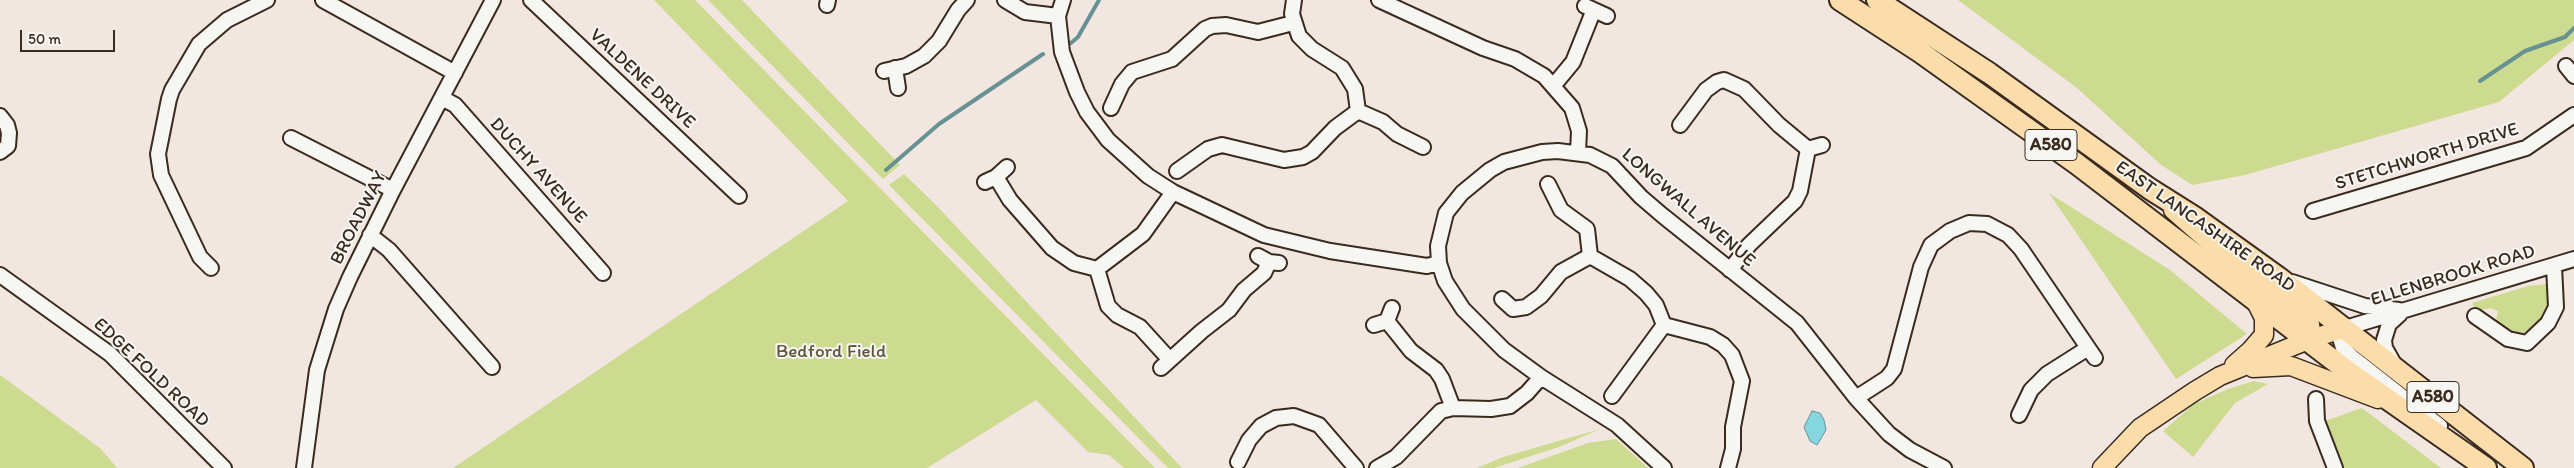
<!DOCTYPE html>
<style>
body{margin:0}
#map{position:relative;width:2574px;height:468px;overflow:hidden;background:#f2e6e1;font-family:Itim,sans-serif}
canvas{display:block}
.scale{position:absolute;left:20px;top:30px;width:95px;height:22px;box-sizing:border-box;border:2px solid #3b2a1e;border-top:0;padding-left:6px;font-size:15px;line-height:18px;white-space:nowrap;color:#3b2a1e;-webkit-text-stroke:4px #f6f6f2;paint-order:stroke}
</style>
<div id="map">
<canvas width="2574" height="468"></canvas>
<div class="scale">50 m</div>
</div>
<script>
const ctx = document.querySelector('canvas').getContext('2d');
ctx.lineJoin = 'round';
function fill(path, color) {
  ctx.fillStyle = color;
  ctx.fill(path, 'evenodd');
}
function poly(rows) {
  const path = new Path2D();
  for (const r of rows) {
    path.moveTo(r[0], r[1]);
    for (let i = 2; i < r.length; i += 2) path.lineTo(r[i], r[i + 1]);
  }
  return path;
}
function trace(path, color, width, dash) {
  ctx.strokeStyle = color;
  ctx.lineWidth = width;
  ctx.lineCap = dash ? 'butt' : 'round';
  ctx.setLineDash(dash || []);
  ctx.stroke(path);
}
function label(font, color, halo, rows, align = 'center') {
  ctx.font = font + ' Itim,sans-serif';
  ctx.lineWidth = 4;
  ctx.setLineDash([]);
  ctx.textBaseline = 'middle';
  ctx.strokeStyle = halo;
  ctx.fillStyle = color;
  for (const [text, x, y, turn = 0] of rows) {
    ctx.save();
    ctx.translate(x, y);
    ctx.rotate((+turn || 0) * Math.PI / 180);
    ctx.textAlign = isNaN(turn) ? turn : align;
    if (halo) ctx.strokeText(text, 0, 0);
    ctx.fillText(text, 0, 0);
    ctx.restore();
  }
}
fill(poly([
 [654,0,695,0,1155,468,1124,468,1109,455,1088,452,1036,400,927,468,453,468,848,201],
 [708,0,742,0,900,165,883,179],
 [1958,0,2574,0,2574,40,2499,102,2245,175,2192,185,2160,164,2077,88],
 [904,174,936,205,1182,468,1168,468,889,185],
 [2049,193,2170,270,2247,334,2176,379],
 [2547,284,2550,310,2531,331,2518,334,2495,325,2498,311,2490,308,2476,312,2472,303,2528,286],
 [0,375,100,448,117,468,0,468],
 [2254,381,2268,384,2235,403,2193,457,2163,431,2194,404,2228,389],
 [2362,408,2441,468,2341,468,2322,422],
 [1600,429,1559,447,1494,468,1477,468,1503,457],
 [1616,439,1648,468,1518,468,1588,443]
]), '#ccdb8f');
const water = poly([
 [1812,411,1820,413,1824,420,1826,430,1817,445,1810,441,1804,427,1812,411]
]);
fill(water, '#85d6df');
trace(water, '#679192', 1);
trace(poly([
 [1071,43,1078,37,1099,0],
 [2480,81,2525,51,2565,37,2574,28],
 [886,170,939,124,1043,54]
]), '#679192', 4);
const minor = poly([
 [323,0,455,73],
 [531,0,739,196],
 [1005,0,1025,12,1058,16],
 [1063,0,1058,16,1062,52,1077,92,1087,112,1108,140,1148,176,1173,192,1264,235,1330,251,1427,266,1439,263],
 [1379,0,1483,48,1515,59,1544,76,1572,108,1579,131,1578,152],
 [827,5,828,0],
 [1585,6,1607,16],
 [2566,66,2574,76],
 [895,68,898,88],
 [884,71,906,66,924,56,939,41,958,10,967,0],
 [1554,85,1573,62,1593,12],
 [442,98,455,105,603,273],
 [1111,108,1122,84,1132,72,1172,59,1205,29,1212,26,1226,25,1258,32,1293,23],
 [1358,111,1383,122,1397,134,1423,147],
 [0,116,7,125,9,133,8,146,0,152],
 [1680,125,1706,90,1717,82,1724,80,1744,89,1779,125,1808,149],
 [291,138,393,190],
 [1177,171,1208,149,1222,145,1284,160,1303,157,1312,152,1335,128,1358,111,1355,89,1342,68,1312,49,1299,36,1292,14,1294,0],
 [996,177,1010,200,1052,248,1074,263,1097,269,1143,234,1173,192],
 [985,182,996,177,1007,167],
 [1548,184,1561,210,1587,229,1590,256,1630,279,1646,293,1656,305,1664,325,1710,337,1723,345,1732,355,1742,381,1733,427,1733,449,1728,468],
 [2313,211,2526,148,2574,115],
 [370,235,389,250,492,367],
 [1258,256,1269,262,1279,263],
 [211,268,200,257,161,175,158,154,169,99,172,90,199,44,227,20,267,0],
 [1097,269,1108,306,1117,315,1140,327,1170,360],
 [1730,270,1749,245,1795,201,1800,191,1808,149,1822,145],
 [0,275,110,354,224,468],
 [2292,282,2365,306,2399,310],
 [1502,299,1513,309,1526,307,1541,296,1561,272,1590,256],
 [2475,316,2508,339,2527,343,2548,323,2556,307,2554,266],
 [1387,321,1411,351,1436,370,1442,379,1453,408],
 [1374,325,1387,321,1392,308],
 [2394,364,2385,348,2384,340,2389,324,2400,314],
 [1161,368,1202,331,1229,310,1244,290,1264,273,1269,262],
 [1612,396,1664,325],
 [1856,398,1887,378,1894,369,1921,267,1931,245,1950,231,1969,223,1987,224,2008,235,2021,249,2095,358],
 [2316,399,2317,421,2335,468],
 [2019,415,2031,390,2047,374,2088,348],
 [2440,426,2352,357,2343,348,2340,338,2342,329,2574,259],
 [1238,462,1249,440,1261,426,1276,418,1294,416,1319,425,1356,468],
 [304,468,317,370,336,309,350,277,393,190,493,0],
 [1377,468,1396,457,1441,411,1453,408,1491,409,1510,406,1527,393,1541,377],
 [1664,468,1617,425,1541,377,1504,350,1463,309,1445,281,1439,263,1438,246,1446,213,1462,193,1490,170,1504,162,1542,152,1558,151,1590,155,1612,166,1641,197,1662,215,1797,323,1856,398,1889,434,1910,450,1944,468]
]);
const major = poly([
 [2173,210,2231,261,2305,318,2310,324,2311,332,2308,340],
 [2234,365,2251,350,2264,335,2264,318,2255,300],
 [2253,368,2291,366,2378,399],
 [2102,468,2140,428,2195,391,2220,376,2308,340,2342,329]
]);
const highway = poly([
 [1840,0,1920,52,2077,164,2350,373,2486,468],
 [1877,0,1989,73,2150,189,2196,218,2278,277,2523,468]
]);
trace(minor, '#3b2a1e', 18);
trace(major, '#3b2a1e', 21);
trace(highway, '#3b2a1e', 24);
trace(minor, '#f6f6f2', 14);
trace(major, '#fbddab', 18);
trace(highway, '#fbddab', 20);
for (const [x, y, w] of [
 [2051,145,52],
 [2433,397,52]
]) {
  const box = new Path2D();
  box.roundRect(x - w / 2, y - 15.5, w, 31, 4);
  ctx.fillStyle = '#f6f6f2';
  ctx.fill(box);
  trace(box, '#3b2a1e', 1);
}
label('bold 18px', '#3b2a1e', null, [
 ["A580",2051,145],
 ["A580",2433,397]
]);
label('19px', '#3b2a1e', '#f6f6f2', [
 ["VALDENE DRIVE",642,79,43],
 ["STETCHWORTH DRIVE",2427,157,-17],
 ["DUCHY AVENUE",538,171,48],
 ["LONGWALL AVENUE",1688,208,41],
 ["BROADWAY",359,218,-63],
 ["EAST LANCASHIRE ROAD",2205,227,35],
 ["ELLENBROOK ROAD",2453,276,-17],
 ["EDGE FOLD ROAD",151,373,43]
]);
label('19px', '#5f563a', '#f6f6f2', [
 ["Bedford Field",831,352]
]);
</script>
